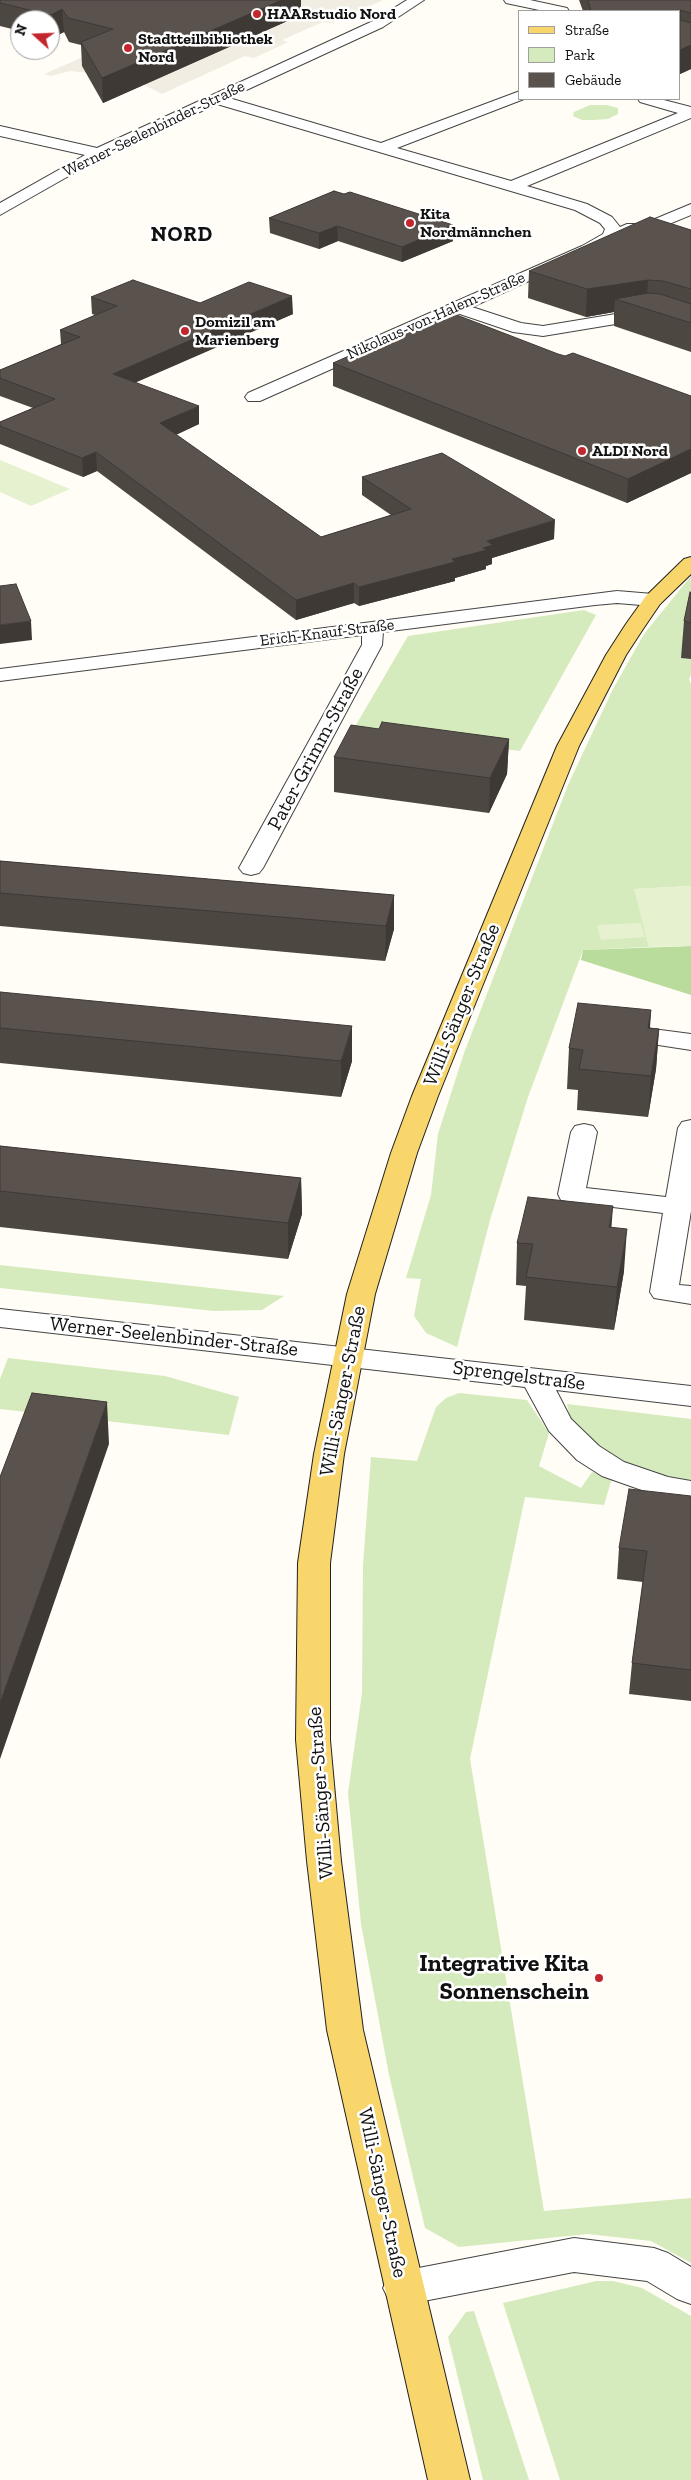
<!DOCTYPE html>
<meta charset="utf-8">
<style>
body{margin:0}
#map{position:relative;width:691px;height:2480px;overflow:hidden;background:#fffdf5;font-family:"Zilla Slab",serif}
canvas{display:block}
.legend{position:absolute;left:518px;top:10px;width:162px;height:90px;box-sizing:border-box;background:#fff;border:1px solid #a0a0a0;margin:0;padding:6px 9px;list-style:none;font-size:15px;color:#111}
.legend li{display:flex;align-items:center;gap:10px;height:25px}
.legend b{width:25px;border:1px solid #a0a0a0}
.north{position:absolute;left:10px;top:10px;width:50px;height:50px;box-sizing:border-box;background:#fff;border:1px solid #a0a0a0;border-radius:50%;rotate:290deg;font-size:14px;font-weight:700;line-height:20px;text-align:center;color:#111}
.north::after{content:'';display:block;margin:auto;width:18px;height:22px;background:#c4262e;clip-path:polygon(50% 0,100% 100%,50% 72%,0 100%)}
</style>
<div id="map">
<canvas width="691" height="2480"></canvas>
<ul class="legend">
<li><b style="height:6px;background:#f9d66b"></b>Straße</li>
<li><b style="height:14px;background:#d5ebbd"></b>Park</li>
<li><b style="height:14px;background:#5a524d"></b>Gebäude</li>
</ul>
<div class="north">N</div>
</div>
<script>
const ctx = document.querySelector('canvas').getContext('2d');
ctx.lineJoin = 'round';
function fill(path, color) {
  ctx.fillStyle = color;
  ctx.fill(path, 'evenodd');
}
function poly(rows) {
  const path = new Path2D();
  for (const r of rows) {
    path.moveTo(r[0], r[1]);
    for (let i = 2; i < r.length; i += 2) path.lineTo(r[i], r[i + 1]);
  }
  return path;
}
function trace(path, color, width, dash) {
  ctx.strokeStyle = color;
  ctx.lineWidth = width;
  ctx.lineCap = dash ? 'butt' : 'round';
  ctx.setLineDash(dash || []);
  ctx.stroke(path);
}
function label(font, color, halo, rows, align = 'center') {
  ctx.font = font + ' "Zilla Slab",serif';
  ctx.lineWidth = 5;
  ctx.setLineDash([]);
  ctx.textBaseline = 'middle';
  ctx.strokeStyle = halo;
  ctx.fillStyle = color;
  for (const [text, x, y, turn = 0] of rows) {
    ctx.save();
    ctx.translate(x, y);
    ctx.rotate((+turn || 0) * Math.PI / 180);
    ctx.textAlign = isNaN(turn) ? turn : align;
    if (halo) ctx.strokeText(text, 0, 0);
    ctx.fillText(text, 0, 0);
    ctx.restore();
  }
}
fill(poly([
 [590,105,607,105,618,108,618,114,608,119,593,120,582,120,573,116,574,112],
 [691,576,691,675,689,679,691,684,691,886,635,889,649,947,583,950,528,1097,490,1220,457,1347,426,1333,414,1316,421,1279,406,1278,431,1195,438,1134,464,1053,568,785,613,689,644,634],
 [584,610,596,615,520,751,353,730,408,636],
 [0,1265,284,1296,262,1310,214,1311,0,1288],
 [8,1358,165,1376,239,1397,229,1435,0,1409,0,1379],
 [459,1393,527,1400,549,1433,539,1466,581,1488,592,1472,612,1478,604,1505,525,1497,470,1759,544,2211,691,2198,691,2263,651,2241,588,2234,459,2247,425,2228,389,2075,361,1924,348,1793,362,1693,363,1565,371,1457,417,1461,436,1407,446,1398],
 [567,1404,691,1419,691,1482,674,1480,620,1464,571,1423],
 [596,2281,613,2281,642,2288,691,2316,691,2480,560,2480,503,2303],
 [474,2311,529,2480,483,2480,448,2337,466,2312]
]), '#d5ebbd');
fill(poly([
 [691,946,691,995,581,960,583,950]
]), '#b9dc9c');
fill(poly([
 [0,460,70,489,31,506,0,492],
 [691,886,691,946,649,947,634,889],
 [641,923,645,937,601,940,597,925]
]), '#e6f2cf');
fill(poly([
 [278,0,383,0,331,23,323,22,282,40,288,42,254,58,245,56,162,94,138,82,90,73,70,71,51,76,44,74,83,57,216,27,255,36,301,16]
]), '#f1ede2');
const minor = poly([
 [407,0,424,0,383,27,229,98,381,143,520,91,520,99,524,99,397,148,511,181,678,113,640,102,638,99,660,99,691,107,691,118,527,186,587,204,612,217,620,227,627,224,643,224,691,204,691,215,645,234,627,234,620,231,617,239,610,244,472,307,521,323,543,326,646,309,661,310,691,319,691,330,659,320,646,319,543,336,513,332,457,313,260,401,248,401,245,397,248,393,582,246,603,234,605,229,600,223,575,210,217,104,104,156,0,215,0,203,85,155,0,136,0,126,97,148,373,21,407,0],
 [504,0,530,0,567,8,569,11,544,11,506,3,504,0],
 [617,591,653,594,660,596,663,600,660,604,653,606,617,603,595,605,383,632,382,645,263,868,259,873,251,875,243,873,239,868,362,645,362,635,0,681,0,669,617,591],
 [622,1025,691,1034,691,1050,613,1038,609,1033,613,1028,622,1025],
 [691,1120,691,1211,679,1285,691,1286,691,1304,654,1298,650,1292,663,1213,571,1202,561,1200,558,1194,571,1132,575,1126,584,1124,593,1126,597,1132,586,1188,666,1197,678,1128,682,1122,691,1120],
 [0,1309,691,1386,691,1406,556,1390,571,1419,599,1446,624,1462,668,1477,691,1481,691,1501,653,1494,602,1476,577,1460,549,1431,525,1387,0,1327,0,1309],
 [574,2238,654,2248,668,2253,691,2267,691,2304,677,2299,647,2281,574,2272,403,2305,389,2300,383,2288,389,2276,403,2271,574,2238]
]);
const major = poly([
 [691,557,691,574,660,604,643,629,626,655,579,746,438,1096,417,1153,375,1294,344,1454,330,1563,330,1740,341,1861,363,2030,470,2480,428,2480,327,2030,307,1861,296,1740,298,1563,314,1454,347,1294,391,1153,412,1096,557,746,606,655,626,624,646,596,684,559,691,557]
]);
trace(minor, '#444', 2);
trace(major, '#222', 2);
fill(minor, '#fff');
fill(major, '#f9d66b');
fill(poly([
 [0,0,301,15,103,103,82,66,81,45,69,42,64,32,52,38,50,38,50,20,20,20,20,31,0,26],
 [579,0,691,0,691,69,680,74,680,11,583,11],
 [334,191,453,241,402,262,338,241,319,249,270,233,269,218],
 [691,230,691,352,614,326,614,312,586,317,528,298,529,271],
 [91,297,200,303,293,314,135,382,199,424,176,435,321,537,391,515,362,495,362,477,554,539,492,558,492,564,486,566,486,569,455,578,455,581,359,606,354,603,296,620,97,471,83,477,0,444,0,422,33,408,0,396,0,370,61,344,60,330,95,315,92,314],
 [558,354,691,396,691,473,627,503,333,386,333,363],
 [691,593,691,659,681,658,684,621],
 [379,729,509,739,507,774,489,813,334,792,334,757],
 [0,861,394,895,394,929,385,961,0,926],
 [0,992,352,1061,341,1097,0,1063],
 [651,1010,650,1028,659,1029,656,1069,648,1117,577,1110,578,1090,567,1089,569,1048],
 [0,1146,301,1178,302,1214,288,1259,0,1227],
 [611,1228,624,1271,614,1330,524,1320,526,1286,516,1285,517,1243],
 [691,1496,691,1701,629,1694,632,1663,643,1582,617,1579,619,1548]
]), '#4d4742');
fill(poly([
 [275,0,301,0,301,15,103,103,102,78],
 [62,9,64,32,52,38,51,15],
 [691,45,691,69,680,74,680,50],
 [453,225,453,241,402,262,402,247],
 [337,226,338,241,319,249,319,233],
 [648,280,646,307,615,299,614,312,586,317,587,289],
 [292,296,293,314,114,392,113,374],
 [199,406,199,424,160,442,160,423],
 [691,449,691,473,627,503,628,479],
 [96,452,97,471,83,477,82,458],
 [555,520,554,539,492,558,492,564,486,566,486,569,455,578,455,581,359,606,359,587,452,559,483,548,487,541],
 [354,583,354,603,296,620,296,600],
 [31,621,32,640,0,644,0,625],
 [509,739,507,774,489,813,490,778],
 [394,895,394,929,385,961,386,926],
 [651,1010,648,1050,648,1028],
 [352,1026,352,1061,341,1097,341,1061],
 [659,1029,656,1069,648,1117,651,1076],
 [301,1178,302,1214,288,1259,288,1223],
 [613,1206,610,1247,609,1227],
 [627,1229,624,1271,614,1330,617,1287],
 [107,1402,109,1444,0,1759,0,1703]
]), '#3f3936');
const building = poly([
 [0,0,282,0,102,78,81,42,113,29,68,18,62,9,51,15,0,3,0,0],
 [588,0,691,0,691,13,680,10,680,20,691,23,691,45,680,50,680,11,591,11,588,0],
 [334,191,344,194,350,192,453,225,402,247,337,226,319,233,269,218,334,191],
 [650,217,691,230,691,289,663,281,648,280,587,289,529,271,650,217],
 [133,280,200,303,249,282,292,296,113,374,199,406,160,423,321,537,411,509,362,477,442,453,555,520,487,541,493,545,483,548,487,550,452,559,455,562,359,587,354,583,296,600,96,452,82,458,0,426,0,422,55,399,0,378,0,370,80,337,60,330,117,306,91,297,133,280],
 [648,293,660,294,691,304,691,323,615,299,648,293],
 [449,312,558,354,565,356,573,353,691,396,691,449,628,479,333,363,449,312],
 [16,584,31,621,0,625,0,586,16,584],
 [690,592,691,593,691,623,684,621,690,592],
 [382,722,509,739,490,778,334,757,351,725,379,729,382,722],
 [0,861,394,895,386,926,0,893,0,861],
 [0,992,352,1026,341,1061,0,1028,0,992],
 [578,1003,651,1010,648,1028,659,1029,651,1076,579,1069,583,1050,569,1048,578,1003],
 [0,1146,301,1178,288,1223,0,1191,0,1146],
 [528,1197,613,1206,609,1227,627,1229,617,1287,526,1277,533,1244,517,1243,528,1197],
 [32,1393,107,1402,0,1703,0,1477,32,1393],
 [629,1489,691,1496,691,1670,632,1663,647,1551,619,1548,629,1489]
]);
fill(building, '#5a524d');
trace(building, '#3f3936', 1);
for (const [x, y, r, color] of [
 [257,14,5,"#c4262e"],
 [128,48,5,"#c4262e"],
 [410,223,5,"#c4262e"],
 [185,331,5,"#c4262e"],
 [582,451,5,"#c4262e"],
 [599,1978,5,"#c4262e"]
]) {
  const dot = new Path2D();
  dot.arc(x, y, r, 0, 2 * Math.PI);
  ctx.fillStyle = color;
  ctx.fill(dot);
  trace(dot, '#fff', 2);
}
label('bold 16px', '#111', '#fff', [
 ["HAARstudio Nord",267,14],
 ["Stadtteilbibliothek",138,39],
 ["Nord",138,57],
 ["Kita",420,214],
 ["Nordmännchen",420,232],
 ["Domizil am",195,322],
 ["Marienberg",195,340],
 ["ALDI Nord",592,451]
], 'left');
label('16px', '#111', '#fff', [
 ["Werner-Seelenbinder-Straße",154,129,-26],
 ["Nikolaus-von-Halem-Straße",436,316,-24],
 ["Erich-Knauf-Straße",327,633,-7]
]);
label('20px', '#111', '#fff', [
 ["Pater-Grimm-Straße",316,749,-62],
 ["Willi-Sänger-Straße",462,1005,-68],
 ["Werner-Seelenbinder-Straße",174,1337,6],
 ["Sprengelstraße",519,1376,7],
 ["Willi-Sänger-Straße",343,1391,-79],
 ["Willi-Sänger-Straße",321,1793,-94],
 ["Willi-Sänger-Straße",382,2193,78]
]);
ctx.letterSpacing = '1px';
label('bold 21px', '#111', '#fff', [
 ["NORD",182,235]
]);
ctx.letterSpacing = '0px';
label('bold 24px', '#111', '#fff', [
 ["Integrative Kita",589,1964],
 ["Sonnenschein",589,1992]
], 'right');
</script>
